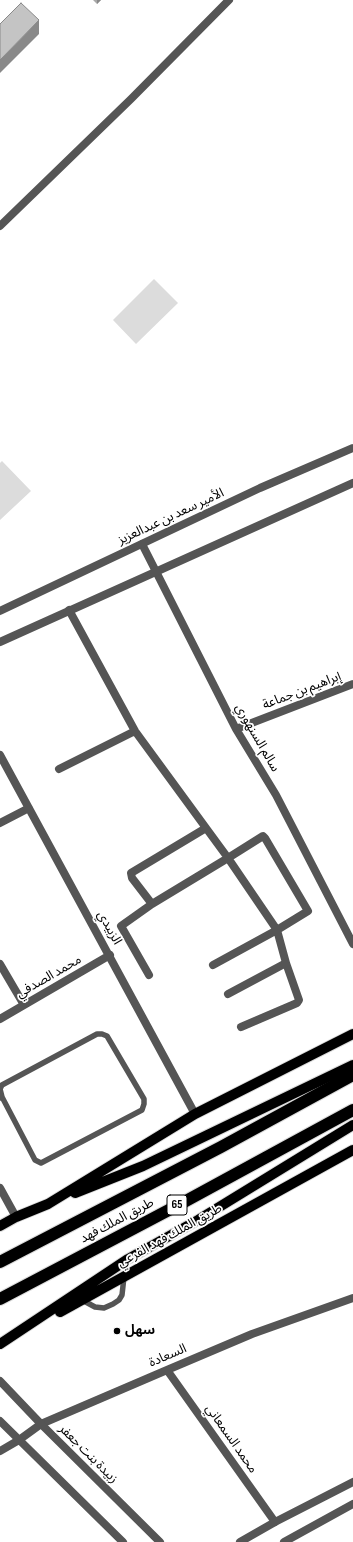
<!DOCTYPE html>
<meta charset="utf-8">
<style>
body{margin:0}
canvas{display:block;background:#fff}
</style>
<canvas width="353" height="1542"></canvas>
<script>
const ctx = document.querySelector('canvas').getContext('2d');
ctx.lineJoin = 'round';
function fill(path, color) {
  ctx.fillStyle = color;
  ctx.fill(path, 'evenodd');
}
function poly(rows) {
  const path = new Path2D();
  for (const r of rows) {
    path.moveTo(r[0], r[1]);
    for (let i = 2; i < r.length; i += 2) path.lineTo(r[i], r[i + 1]);
  }
  return path;
}
function trace(path, color, width, dash) {
  ctx.strokeStyle = color;
  ctx.lineWidth = width;
  ctx.lineCap = dash ? 'butt' : 'round';
  ctx.setLineDash(dash || []);
  ctx.stroke(path);
}
function label(font, color, halo, rows, align = 'center') {
  ctx.font = font + ' "Sofia Sans Condensed","Noto Sans Arabic",sans-serif';
  ctx.lineWidth = 3.5;
  ctx.setLineDash([]);
  ctx.textBaseline = 'middle';
  ctx.strokeStyle = halo;
  ctx.fillStyle = color;
  for (const [text, x, y, turn = 0] of rows) {
    ctx.save();
    ctx.translate(x, y);
    ctx.rotate((+turn || 0) * Math.PI / 180);
    ctx.textAlign = isNaN(turn) ? turn : align;
    if (halo) ctx.strokeText(text, 0, 0);
    ctx.fillText(text, 0, 0);
    ctx.restore();
  }
}
fill(poly([
 [154,279,178,303,136,344,113,320],
 [2,461,31,491,0,520,0,463]
]), '#dcdcdc');
const primary = poly([
 [75,1193,143,1166,353,1065],
 [0,1226,16,1217,48,1204,195,1114,353,1034],
 [60,1312,353,1150],
 [0,1344,128,1259,198,1220,353,1125]
]);
const motorway = poly([
 [0,1262,221,1147,353,1075],
 [0,1299,184,1202,353,1110]
]);
trace(primary, '#dbdbdb', 12);
trace(motorway, '#dbdbdb', 14);
trace(poly([
 [0,1098,2,1097,0,1089,2,1085,97,1034,102,1034,107,1036,144,1099,144,1104,142,1110,41,1163,35,1160,2,1097],
 [82,1300,95,1307,104,1308,113,1304,119,1300,122,1295,124,1277]
]), '#555', 5.5);
trace(poly([
 [0,226,131,99,229,0],
 [142,544,236,729,276,795,353,944],
 [69,610,135,731,206,828],
 [236,729,353,684],
 [0,755,195,1114],
 [59,769,135,731],
 [0,823,29,808],
 [0,964,24,1005],
 [213,965,277,930,308,911,265,838,263,836,228,858,206,828,131,873,132,878,152,904,228,858,277,930,286,963,299,1000,297,1003,241,1027],
 [149,975,121,926,152,904],
 [228,994,286,963],
 [0,1019,110,955],
 [0,1188,16,1217],
 [167,1370,275,1522],
 [0,1451,19,1440,41,1424,167,1370,252,1334,353,1298]
]), '#555', 8);
trace(poly([
 [0,611,260,488,353,448],
 [0,642,353,483],
 [0,1381,41,1424,160,1542],
 [0,1421,123,1542],
 [240,1542,275,1522,353,1482],
 [284,1542,353,1504]
]), '#555', 8);
trace(primary, '#000', 10);
trace(motorway, '#000', 12);
fill(poly([
 [93,0,101,0,97,4]
]), '#a9a9a9');
fill(poly([
 [97,0,101,0,97,4],
 [39,20,39,34,0,73,0,60]
]), '#898989');
const building = poly([
 [21,3,39,20,0,60,0,24,21,3]
]);
fill(building, '#c4c4c4');
trace(building, '#898989', 1);
for (const [x, y, r, color] of [
 [117,1331,4,"#000"]
]) {
  const dot = new Path2D();
  dot.arc(x, y, r, 0, 2 * Math.PI);
  ctx.fillStyle = color;
  ctx.fill(dot);
  trace(dot, '#fff', 1.5);
}
for (const [x, y, w] of [
 [177,1205,20]
]) {
  const box = new Path2D();
  box.roundRect(x - w / 2, y - 10, w, 20, 3);
  ctx.fillStyle = '#fff';
  ctx.fill(box);
  trace(box, '#000', 1);
}
label('bold 12px', '#000', null, [
 ["65",177,1205]
]);
label('13px', '#000', '#fff', [
 ["الأمير سعد بن عبدالعزيز",171,517,-25],
 ["إبراهيم بن جماعة",302,691,-21],
 ["سالم السنهوري",257,738,60],
 ["الزبيدي",109,928,61],
 ["محمد الصدفي",49,977,-30],
 ["طريق الملك فهد",117,1221,-28],
 ["طريق الملك فهد الفرعي",170,1236,-29],
 ["السعادة",168,1356,-23],
 ["محمد السمعاني",231,1439,55],
 ["زبيدة بنت جعفر",88,1454,45]
]);
label('bold 13px', '#000', '#fff', [
 ["سهل",125,1331]
], 'left');
</script>
